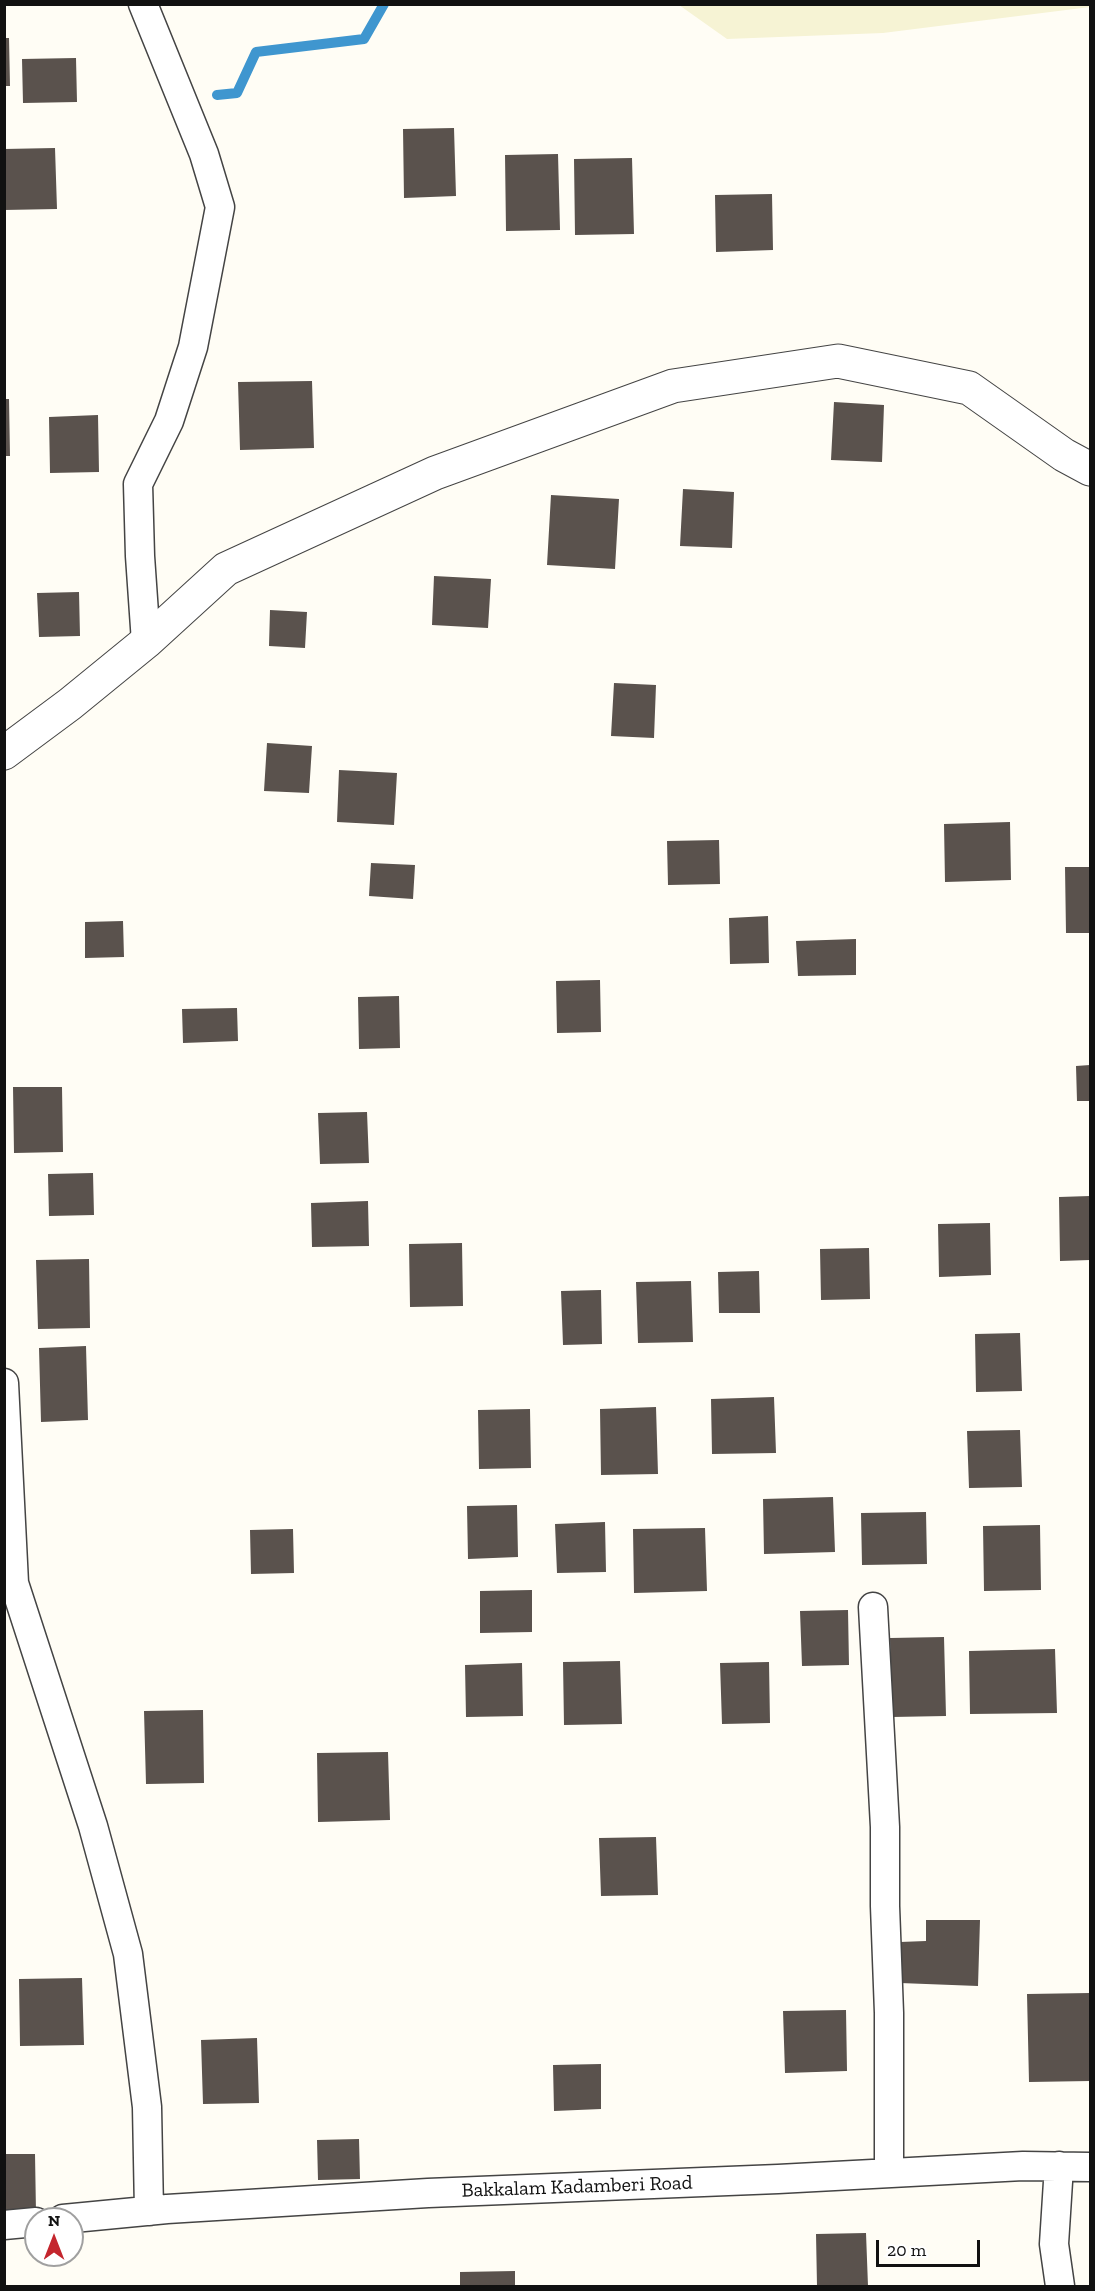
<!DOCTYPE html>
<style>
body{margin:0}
#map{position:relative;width:1095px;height:2291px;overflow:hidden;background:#fffdf5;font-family:"Zilla Slab",serif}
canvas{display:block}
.frame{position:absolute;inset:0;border:6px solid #111;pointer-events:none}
.north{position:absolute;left:24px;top:2207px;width:60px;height:60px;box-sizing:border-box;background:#fff;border:2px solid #a0a0a0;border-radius:50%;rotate:0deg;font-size:16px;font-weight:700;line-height:24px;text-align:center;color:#111}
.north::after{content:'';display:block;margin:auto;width:21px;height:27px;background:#c4262e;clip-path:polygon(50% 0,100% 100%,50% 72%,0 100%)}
.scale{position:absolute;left:876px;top:2240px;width:104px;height:27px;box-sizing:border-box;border:3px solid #111;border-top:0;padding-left:8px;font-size:18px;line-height:21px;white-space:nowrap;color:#111;-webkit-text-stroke:4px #fff;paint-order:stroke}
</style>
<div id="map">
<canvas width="1095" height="2291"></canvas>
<div class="frame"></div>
<div class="north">N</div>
<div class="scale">20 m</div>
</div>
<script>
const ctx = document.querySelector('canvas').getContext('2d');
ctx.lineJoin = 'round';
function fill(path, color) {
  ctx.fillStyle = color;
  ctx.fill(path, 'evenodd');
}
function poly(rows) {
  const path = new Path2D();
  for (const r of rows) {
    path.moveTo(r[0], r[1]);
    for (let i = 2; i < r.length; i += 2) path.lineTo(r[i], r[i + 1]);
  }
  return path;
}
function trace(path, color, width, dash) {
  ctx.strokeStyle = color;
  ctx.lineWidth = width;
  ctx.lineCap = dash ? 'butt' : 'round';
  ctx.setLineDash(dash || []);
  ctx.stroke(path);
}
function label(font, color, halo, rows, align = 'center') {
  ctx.font = font + ' "Zilla Slab",serif';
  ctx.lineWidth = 6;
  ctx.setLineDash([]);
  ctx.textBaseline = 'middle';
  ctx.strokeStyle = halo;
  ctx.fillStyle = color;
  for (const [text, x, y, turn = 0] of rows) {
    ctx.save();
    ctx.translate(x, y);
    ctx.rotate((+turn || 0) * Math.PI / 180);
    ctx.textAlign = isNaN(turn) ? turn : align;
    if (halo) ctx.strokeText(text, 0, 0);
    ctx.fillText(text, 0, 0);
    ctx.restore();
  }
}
fill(poly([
 [1090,4,1090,7,883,33,727,39,679,5]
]), '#f6f3d4');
trace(poly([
 [217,95,237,93,256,52,364,39,384,4]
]), '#3f96cf', 10);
fill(poly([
 [4,38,9,38,10,86,4,86],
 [76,58,77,102,23,103,22,59],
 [454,128,456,196,404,198,403,129],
 [55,148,57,209,4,210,4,149],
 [558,154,560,230,506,231,505,155],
 [632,158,634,234,575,235,574,159],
 [772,194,773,250,716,252,715,195],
 [312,381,314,448,240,450,238,382],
 [4,399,9,399,10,456,4,456],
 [834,402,884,405,882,462,831,460],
 [98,415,99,472,50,473,49,417],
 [683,489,734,492,732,548,680,546],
 [551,495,619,499,615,569,547,565],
 [434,576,491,579,488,628,432,625],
 [79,592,80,636,39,637,37,593],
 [270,610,307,612,305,648,269,646],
 [614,683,656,685,654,738,611,736],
 [267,743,312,746,309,793,264,791],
 [339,770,397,773,394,825,337,822],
 [1010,822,1011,880,945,882,944,824],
 [719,840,720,884,668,885,667,841],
 [371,863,415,865,413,899,369,896],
 [1065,867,1090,867,1090,933,1066,933],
 [768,916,769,963,730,964,729,918],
 [123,921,124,957,85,958,85,922],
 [856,939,856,975,798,976,796,941],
 [600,980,601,1032,557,1033,556,981],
 [399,996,400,1048,359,1049,358,997],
 [237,1008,238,1041,183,1043,182,1009],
 [1090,1065,1090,1101,1077,1101,1076,1066],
 [13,1087,62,1087,63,1152,14,1153],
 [367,1112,369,1163,320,1164,318,1113],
 [93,1173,94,1215,49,1216,48,1174],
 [1090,1196,1090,1260,1060,1261,1059,1197],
 [368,1201,369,1246,312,1247,311,1203],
 [990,1223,991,1275,939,1277,938,1224],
 [462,1243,463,1306,410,1307,409,1244],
 [869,1248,870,1299,821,1300,820,1249],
 [89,1259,90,1328,38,1329,36,1260],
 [759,1271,760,1313,719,1313,718,1272],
 [691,1281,693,1342,638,1343,636,1282],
 [601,1290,602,1344,563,1345,561,1291],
 [1020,1333,1022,1391,976,1392,975,1334],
 [86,1346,88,1420,41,1422,39,1348],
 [774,1397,776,1453,712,1454,711,1399],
 [656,1407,658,1474,601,1475,600,1409],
 [530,1409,531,1468,479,1469,478,1410],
 [1020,1430,1022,1487,969,1488,967,1431],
 [833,1497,835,1552,764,1554,763,1499],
 [517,1505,518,1557,468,1559,467,1506],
 [926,1512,927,1564,862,1565,861,1513],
 [605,1522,606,1572,557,1573,555,1524],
 [1040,1525,1041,1590,984,1591,983,1526],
 [705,1528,707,1591,634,1593,633,1529],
 [293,1529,294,1573,251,1574,250,1530],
 [532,1590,532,1632,480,1633,480,1591],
 [848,1610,849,1665,802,1666,800,1611],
 [944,1637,946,1716,892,1717,890,1638],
 [1055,1649,1057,1713,970,1714,969,1651],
 [620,1661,622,1724,564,1725,563,1662],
 [769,1662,770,1723,722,1724,720,1663],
 [522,1663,523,1716,466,1717,465,1665],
 [203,1710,204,1783,146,1784,144,1711],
 [388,1752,390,1820,318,1822,317,1753],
 [656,1837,658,1895,601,1896,599,1838],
 [926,1920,980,1920,978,1986,900,1983,900,1942,926,1941],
 [82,1978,84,2045,20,2046,19,1979],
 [1090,1993,1090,2081,1029,2082,1027,1994],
 [846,2010,847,2071,785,2073,783,2011],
 [257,2038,259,2103,203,2104,201,2040],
 [601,2064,601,2109,554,2111,553,2065],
 [359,2139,360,2179,318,2180,317,2140],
 [4,2154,35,2154,36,2213,4,2214],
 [866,2233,868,2286,817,2286,816,2234],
 [515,2271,515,2286,460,2286,460,2272]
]), '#5a524d');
const minor = poly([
 [143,4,204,154,220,207,193,347,169,421,138,484,140,556,146,642],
 [4,1383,14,1583,93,1826,128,1954,147,2107,149,2211],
 [873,1607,885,1827,885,1906,889,2013,889,2173],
 [1059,2166,1054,2244,1060,2286],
 [63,2219,167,2209,428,2193,778,2179,1023,2166,1090,2167],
 [4,2225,36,2222]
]);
const tertiary = poly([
 [4,753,70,704,146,642,226,569,435,473,673,386,838,361,969,388,1064,455,1090,469]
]);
trace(minor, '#444', 31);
trace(tertiary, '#444', 35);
trace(minor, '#fff', 28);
trace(tertiary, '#fff', 33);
label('20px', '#111', '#fff', [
 ["Bakkalam Kadamberi Road",577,2187,-2]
]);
</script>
